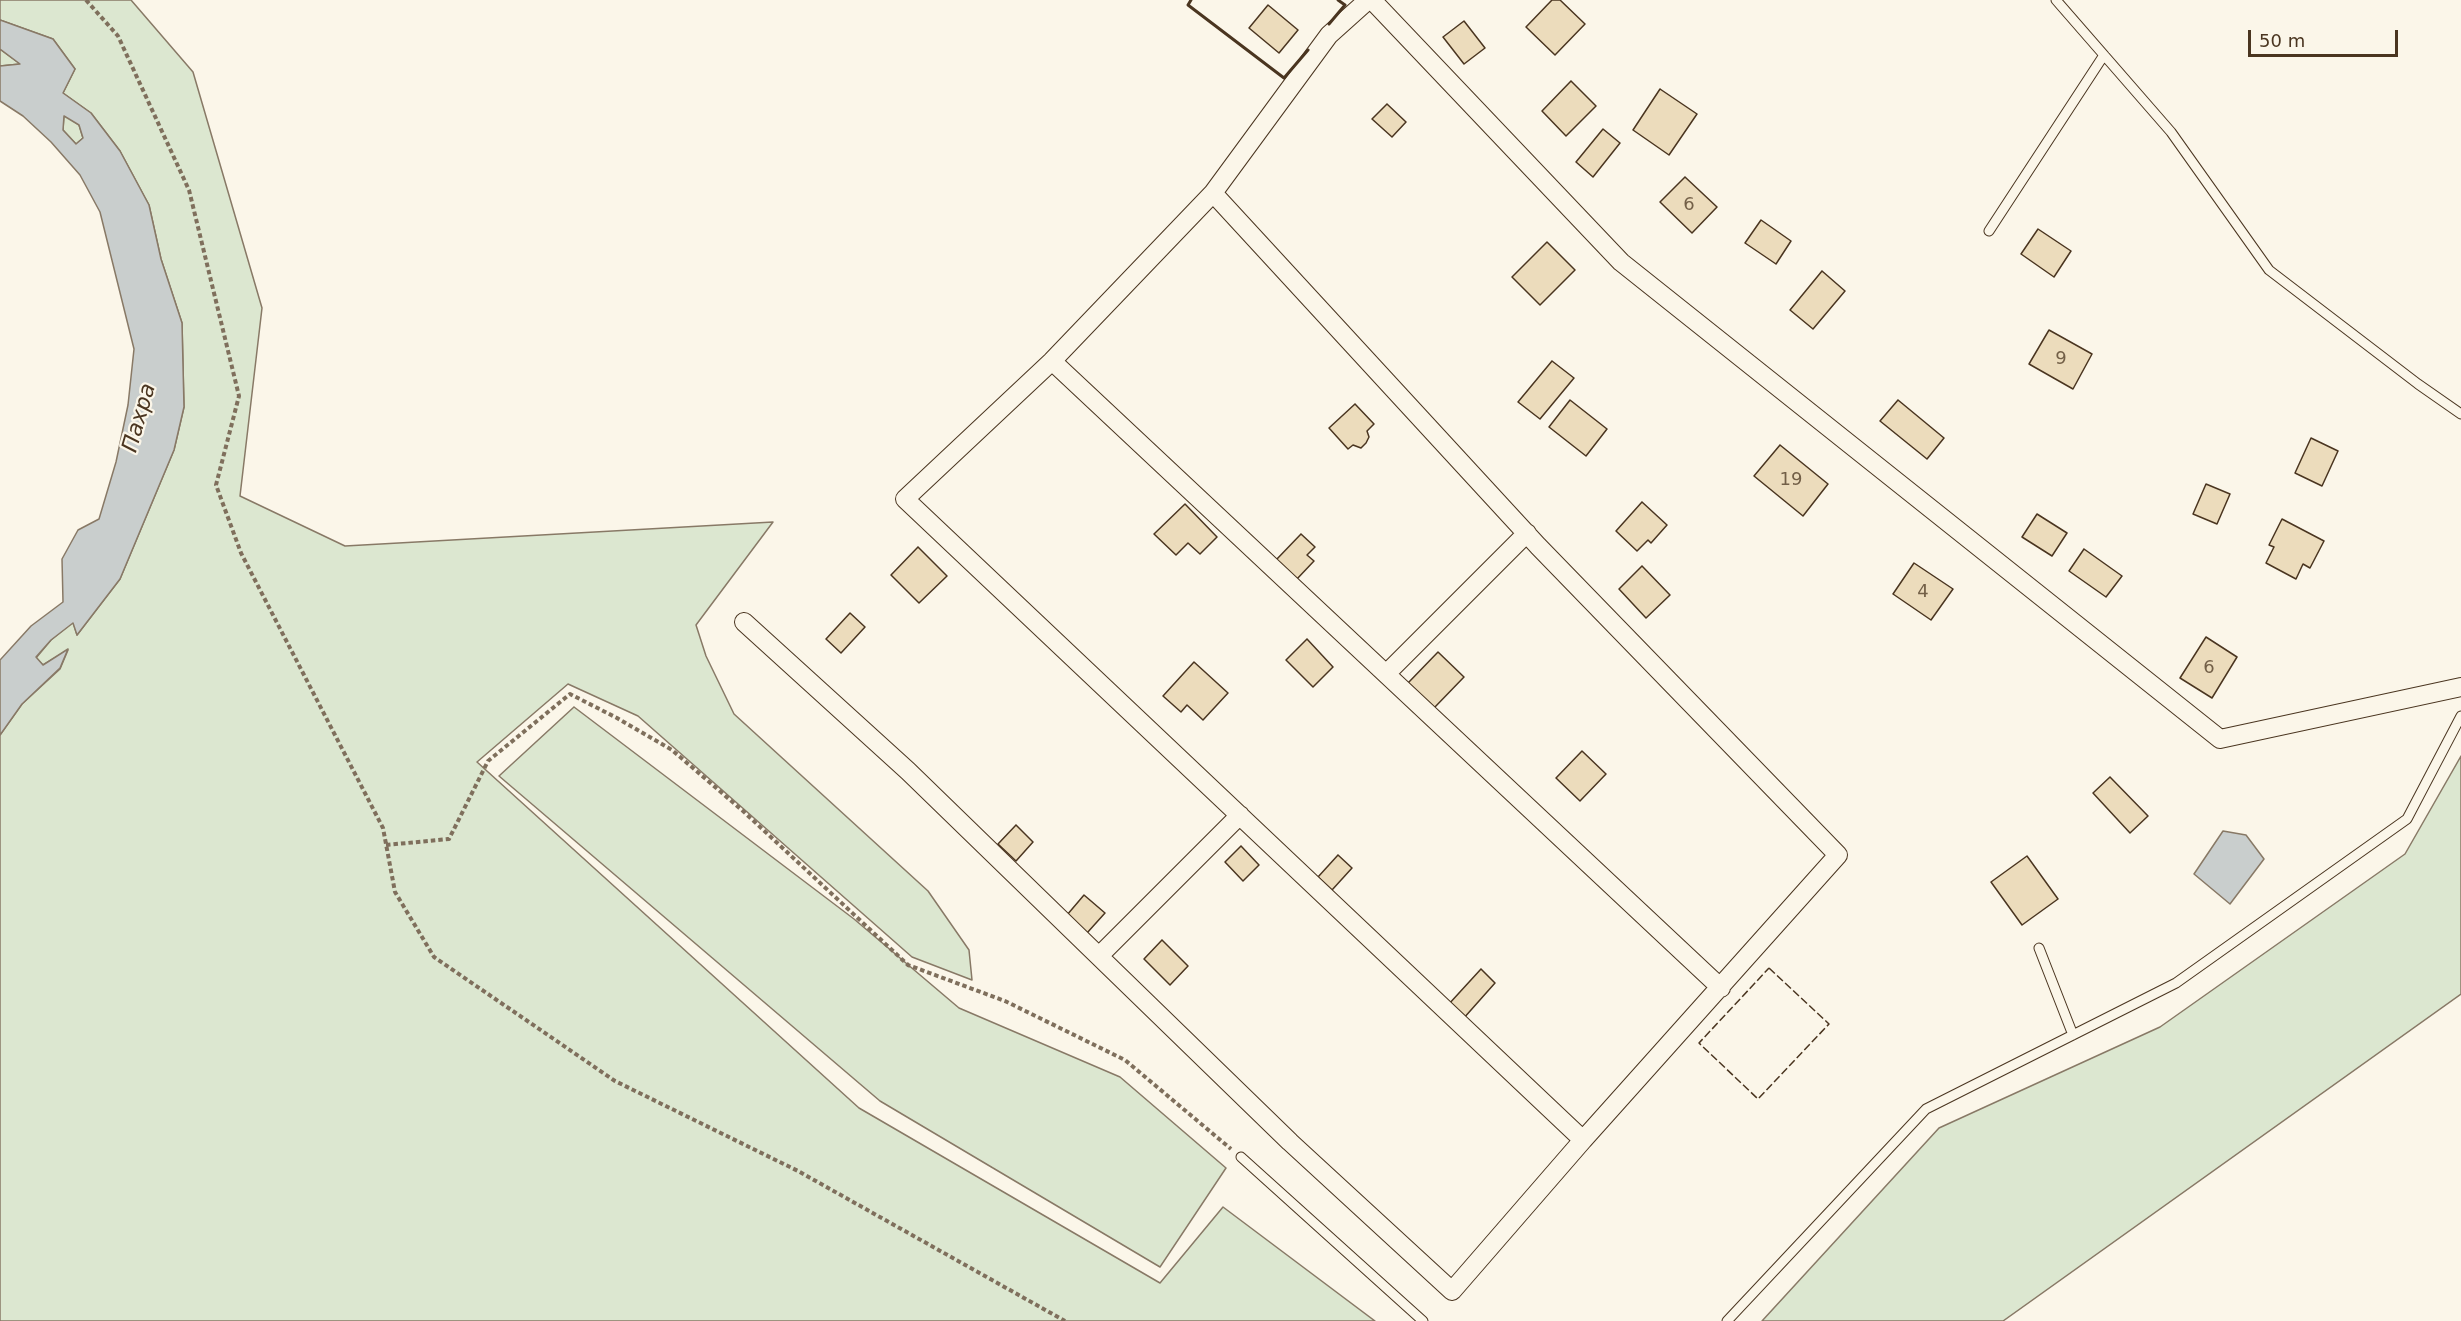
<!DOCTYPE html>
<meta charset="utf-8">
<style>
body{margin:0}
#map{position:relative;width:2461px;height:1321px;overflow:hidden;background:#fbf6e9;font-family:"DejaVu Sans",sans-serif}
canvas{display:block}
.scale{position:absolute;left:2248px;top:30px;width:150px;height:27px;box-sizing:border-box;border:3px solid #4a3520;border-top:0;padding-left:8px;font-size:18px;line-height:21px;white-space:nowrap;color:#4a3520;-webkit-text-stroke:4px #fbf6e9;paint-order:stroke}
</style>
<div id="map">
<canvas width="2461" height="1321"></canvas>
<div class="scale">50 m</div>
</div>
<script>
const ctx = document.querySelector('canvas').getContext('2d');
ctx.lineJoin = 'round';
function fill(path, color) {
  ctx.fillStyle = color;
  ctx.fill(path, 'evenodd');
}
function poly(rows) {
  const path = new Path2D();
  for (const r of rows) {
    path.moveTo(r[0], r[1]);
    for (let i = 2; i < r.length; i += 2) path.lineTo(r[i], r[i + 1]);
  }
  return path;
}
function trace(path, color, width, dash) {
  ctx.strokeStyle = color;
  ctx.lineWidth = width;
  ctx.lineCap = dash ? 'butt' : 'round';
  ctx.setLineDash(dash || []);
  ctx.stroke(path);
}
function label(font, color, halo, rows, align = 'center') {
  ctx.font = font + ' "DejaVu Sans",sans-serif';
  ctx.lineWidth = 4.5;
  ctx.setLineDash([]);
  ctx.textBaseline = 'middle';
  ctx.strokeStyle = halo;
  ctx.fillStyle = color;
  for (const [text, x, y, turn = 0] of rows) {
    ctx.save();
    ctx.translate(x, y);
    ctx.rotate((+turn || 0) * Math.PI / 180);
    ctx.textAlign = isNaN(turn) ? turn : align;
    if (halo) ctx.strokeText(text, 0, 0);
    ctx.fillText(text, 0, 0);
    ctx.restore();
  }
}
const green = poly([
 [0,0,131,0,193,72,262,308,240,496,345,546,773,522,696,625,706,656,734,714,928,891,969,950,972,980,912,957,638,716,568,684,477,762,859,1108,1160,1283,1223,1207,1375,1321,0,1321,0,735,22,704,60,669,68,650,43,665,36,658,51,640,73,622,77,635,120,579,174,450,184,407,182,323,161,259,149,205,120,151,91,113,63,93,75,69,53,39,0,20,0,0],
 [0,49,20,64,0,66,0,49],
 [64,115,79,125,83,138,76,144,63,130,64,115],
 [574,707,854,919,959,1008,1120,1077,1226,1168,1160,1267,880,1101,499,776,574,707],
 [2461,756,2461,994,2003,1321,1762,1321,1939,1128,2160,1027,2405,854,2461,756]
]);
fill(green, '#dce7d0');
trace(green, '#887966', 1.5);
const water = poly([
 [0,20,53,39,75,69,63,93,91,113,120,151,149,205,161,259,182,323,184,407,174,450,120,579,77,635,73,623,51,640,36,657,43,665,68,649,60,668,22,704,0,735,0,660,31,626,63,602,62,559,78,530,99,519,116,462,128,405,134,349,100,212,80,175,51,142,23,116,0,101,0,66,20,64,0,49,0,20],
 [64,116,79,125,83,138,76,144,63,130,64,116],
 [2223,831,2246,835,2264,859,2230,904,2194,874,2223,831]
]);
fill(water, '#c9cecd');
trace(water, '#887966', 1.5);
const building = poly([
 [1552,0,1560,0,1585,24,1555,55,1526,27,1552,0],
 [1268,5,1298,30,1279,53,1249,28,1268,5],
 [1464,21,1485,48,1464,64,1443,37,1464,21],
 [1571,81,1596,106,1566,136,1542,111,1571,81],
 [1660,89,1697,114,1669,155,1633,130,1660,89],
 [1387,104,1406,122,1392,137,1372,119,1387,104],
 [1603,129,1620,143,1593,177,1576,162,1603,129],
 [1685,177,1717,207,1692,233,1660,202,1685,177],
 [1761,220,1791,241,1776,264,1745,243,1761,220],
 [2038,229,2071,251,2054,277,2021,254,2038,229],
 [1547,242,1575,270,1540,305,1512,277,1547,242],
 [1822,271,1845,291,1813,329,1790,310,1822,271],
 [2049,330,2092,354,2073,389,2029,364,2049,330],
 [1552,361,1574,378,1540,419,1518,402,1552,361],
 [1570,400,1607,429,1586,456,1549,427,1570,400],
 [1898,400,1944,438,1927,459,1880,421,1898,400],
 [1355,404,1374,424,1367,431,1369,437,1366,443,1361,448,1353,445,1348,449,1329,428,1355,404],
 [2311,438,2338,451,2322,486,2295,473,2311,438],
 [1780,445,1828,484,1803,516,1754,476,1780,445],
 [2206,484,2230,494,2217,524,2193,514,2206,484],
 [1642,502,1667,525,1651,543,1648,540,1637,551,1616,531,1642,502],
 [1185,504,1217,537,1200,554,1188,543,1176,555,1154,534,1185,504],
 [2037,514,2067,533,2052,556,2022,537,2037,514],
 [2282,519,2324,541,2310,568,2303,564,2296,579,2266,563,2274,547,2269,545,2282,519],
 [1301,534,1315,547,1307,555,1314,561,1296,580,1276,560,1301,534],
 [918,547,947,576,919,603,891,575,918,547],
 [2084,549,2122,576,2106,597,2069,571,2084,549],
 [1914,563,1953,589,1931,620,1893,594,1914,563],
 [1642,566,1670,595,1646,618,1619,589,1642,566],
 [850,613,865,627,841,653,826,639,850,613],
 [2206,637,2237,657,2212,698,2180,678,2206,637],
 [1307,639,1333,667,1313,687,1286,660,1307,639],
 [1438,652,1464,677,1434,708,1408,683,1438,652],
 [1194,662,1228,693,1203,720,1187,705,1181,712,1163,696,1194,662],
 [1582,751,1606,774,1580,801,1556,778,1582,751],
 [2110,777,2148,816,2130,833,2093,793,2110,777],
 [1016,825,1033,842,1016,861,998,844,1016,825],
 [1241,846,1259,865,1243,881,1225,862,1241,846],
 [1338,855,1352,868,1332,890,1318,877,1338,855],
 [2027,856,2058,899,2022,925,1991,882,2027,856],
 [1084,895,1105,913,1087,933,1067,915,1084,895],
 [1162,940,1188,966,1170,985,1144,959,1162,940],
 [1481,969,1495,983,1463,1019,1448,1005,1481,969]
]);
fill(building, '#ecdcbc');
trace(building, '#4a3520', 1.5);
const service = poly([
 [2056,0,2171,132,2269,270,2418,384,2461,414],
 [1989,231,2104,55],
 [2039,948,2073,1035],
 [1241,1157,1423,1321],
 [1727,1321,1926,1109,2176,983,2407,819,2461,716]
]);
const minor = poly([
 [1372,0,1621,262,2220,739,2461,687],
 [1213,193,1538,546,1838,855,1583,1140,905,499,1052,361,1213,193,1329,35,1368,0],
 [1052,361,1721,988],
 [744,622,908,771,1290,1142,1452,1291,1583,1140],
 [1386,674,1527,533],
 [1099,956,1240,815]
]);
trace(service, '#4a3520', 11);
trace(minor, '#4a3520', 20);
trace(poly([
 [86,0,118,36,189,190,239,396,216,485,241,553,383,828,395,892,434,957,615,1081,798,1171,1065,1321],
 [386,845,449,839,488,761,570,694,617,718,672,750,743,811,908,965,1005,1001,1125,1060,1231,1149]
]), '#7f6f5c', 4, [4.5, 3]);
trace(service, '#fbf6e9', 9);
trace(minor, '#fbf6e9', 18);
trace(poly([
 [1769,968,1829,1024,1758,1099,1699,1043,1769,968]
]), '#4a3520', 1.5, [8, 3]);
trace(poly([
 [1191,0,1188,5,1284,78,1308,50],
 [1329,24,1345,5,1338,0]
]), '#4a3520', 3);
label('18px', '#725f47', null, [
 ["6",1689,205],
 ["9",2061,359],
 ["19",1791,480],
 ["4",1923,592],
 ["6",2209,668]
]);
label('italic 22px', '#4a3520', '#fbf6e9', [
 ["Пахра",140,418,-74]
]);
</script>
